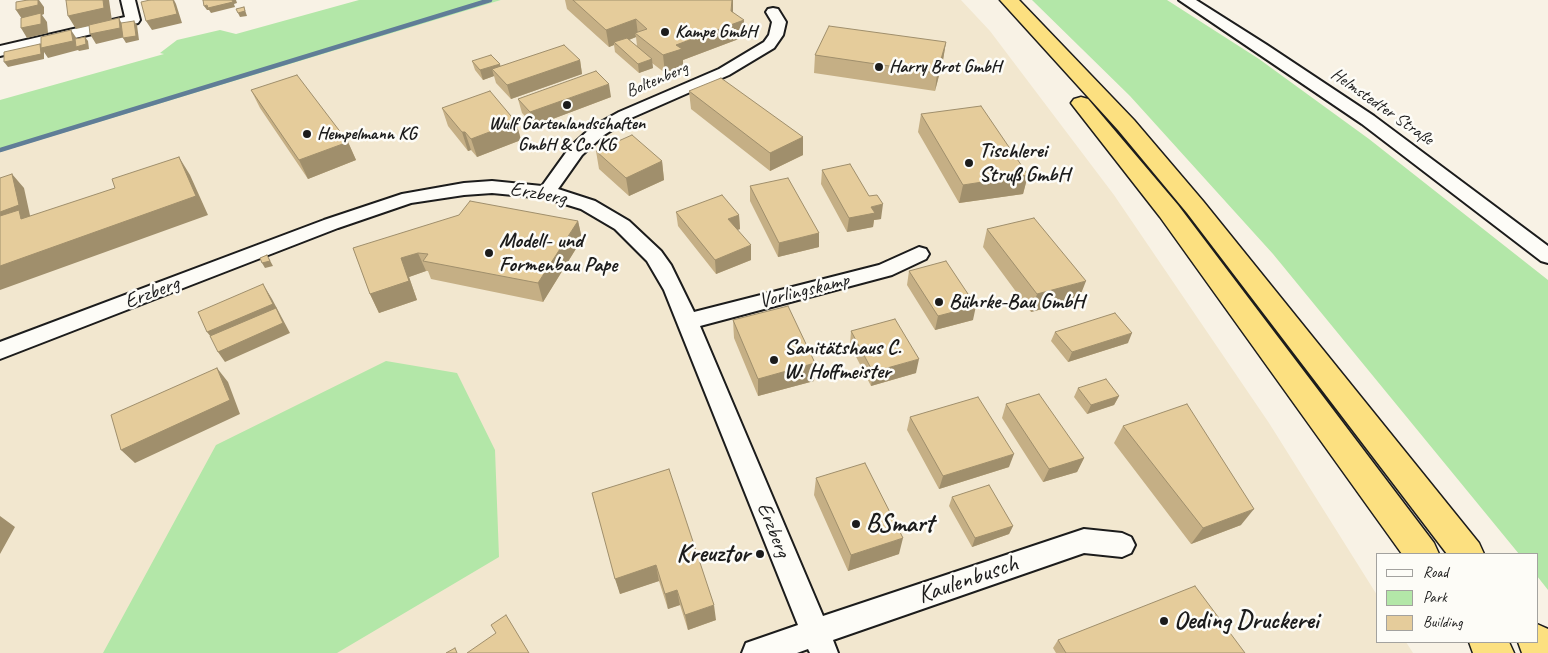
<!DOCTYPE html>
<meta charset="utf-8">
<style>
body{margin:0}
#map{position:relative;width:1548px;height:653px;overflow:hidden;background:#f8f2e5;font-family:Caveat,sans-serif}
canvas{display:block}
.legend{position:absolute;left:1376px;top:553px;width:162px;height:90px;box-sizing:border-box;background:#fdfcf7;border:1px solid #a3a29f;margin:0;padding:6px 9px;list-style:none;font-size:15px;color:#1c1c1c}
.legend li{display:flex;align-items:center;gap:10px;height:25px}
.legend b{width:25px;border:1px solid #a3a29f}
</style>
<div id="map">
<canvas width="1548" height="653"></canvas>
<ul class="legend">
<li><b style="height:6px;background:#fdfcf7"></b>Road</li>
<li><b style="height:14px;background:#b3e7a8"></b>Park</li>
<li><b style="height:14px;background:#e5cc9b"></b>Building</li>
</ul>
</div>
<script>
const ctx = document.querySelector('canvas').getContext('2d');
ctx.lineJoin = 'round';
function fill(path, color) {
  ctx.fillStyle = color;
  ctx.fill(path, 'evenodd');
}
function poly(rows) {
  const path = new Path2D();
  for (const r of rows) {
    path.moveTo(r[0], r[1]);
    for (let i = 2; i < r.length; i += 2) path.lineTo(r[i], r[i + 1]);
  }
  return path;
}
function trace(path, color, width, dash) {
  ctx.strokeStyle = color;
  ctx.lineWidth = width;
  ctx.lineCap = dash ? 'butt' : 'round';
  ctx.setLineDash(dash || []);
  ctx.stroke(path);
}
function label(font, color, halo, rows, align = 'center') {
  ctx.font = font + ' Caveat,sans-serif';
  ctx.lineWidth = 5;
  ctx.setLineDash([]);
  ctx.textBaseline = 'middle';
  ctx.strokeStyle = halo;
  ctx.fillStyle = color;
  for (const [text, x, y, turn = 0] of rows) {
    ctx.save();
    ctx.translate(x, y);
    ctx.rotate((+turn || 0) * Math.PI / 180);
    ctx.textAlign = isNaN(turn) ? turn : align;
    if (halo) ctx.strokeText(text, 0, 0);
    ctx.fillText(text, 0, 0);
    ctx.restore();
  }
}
fill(poly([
 [501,0,961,0,990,31,1114,195,1269,423,1377,595,1377,642,1406,642,1413,653,0,653,0,152]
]), '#f2e7cf');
fill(poly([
 [359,0,501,0,0,152,0,100,164,54,160,53,177,40,220,30,236,34],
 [1032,0,1167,0,1259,59,1369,139,1548,280,1548,590,1537,576,1537,554,1519,554,1273,254,1130,96],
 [386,361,457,373,495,450,499,557,337,653,103,653,216,445]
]), '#b3e7a8');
trace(poly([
 [0,150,490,0]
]), '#607d97', 4.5);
const minor = poly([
 [121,0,135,0,140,20,138,23,0,56,0,46,125,17,121,0],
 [1179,0,1196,0,1267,45,1374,116,1548,246,1548,263,1541,261,1362,124,1179,0],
 [773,8,778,9,786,22,783,35,774,48,729,75,631,118,604,135,582,155,558,189,595,201,629,221,661,251,671,265,694,312,879,265,919,247,926,249,929,254,926,259,892,275,700,326,823,616,1084,529,1122,533,1131,537,1135,545,1131,553,1122,557,1084,553,833,640,838,653,810,653,808,649,797,653,742,653,746,643,798,625,664,290,647,261,615,229,581,209,545,198,492,193,464,195,411,203,338,228,0,359,0,342,324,220,402,194,464,183,492,181,542,186,570,147,592,127,619,112,719,69,764,42,769,35,772,22,766,12,768,9,773,8]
]);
const highway = poly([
 [1000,0,1019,0,1134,120,1203,201,1479,543,1484,554,1447,554,1187,213,1118,130,1000,0],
 [1081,97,1088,99,1178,205,1434,543,1439,554,1402,554,1160,217,1074,107,1071,103,1074,99,1081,97],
 [1537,624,1548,629,1548,653,1522,653,1518,642,1537,642,1537,624],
 [1469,642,1509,642,1514,653,1473,653,1469,642]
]);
trace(minor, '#1c1c1c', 4);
trace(highway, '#1c1c1c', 3);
fill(minor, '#fdfcf7');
fill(highway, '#fce080');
fill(poly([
 [565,0,733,0,733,12,744,37,683,60,683,66,665,73,652,63,653,68,639,73,615,52,614,45,609,47,567,9],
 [636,37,637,46,629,40],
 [946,42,943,60,935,91,814,73,815,55],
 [580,60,582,74,511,99,496,83,494,76,483,80,475,70,472,61,500,66],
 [251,90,348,142,356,160,308,179,260,108],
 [689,91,803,137,803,155,770,171,691,109],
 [611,97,534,126,522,113,518,99],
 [442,108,516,122,521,140,477,157,471,150,468,151,448,126],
 [921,114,1028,175,1023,194,959,203,918,132],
 [596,151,662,161,664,180,629,196,599,169],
 [822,170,881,219,874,220,873,227,847,232,821,184],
 [750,186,819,233,819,247,778,257,750,201],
 [676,212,739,215,740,229,737,230,751,260,716,274,678,226],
 [578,221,582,239,543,302,431,279,428,271,426,271,409,277,417,300,379,313,370,294,353,248],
 [987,229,1079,299,1031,312,983,247],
 [909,271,973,320,935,330,907,285],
 [733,320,815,363,814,381,758,396,734,338],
 [851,331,916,373,871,386,850,345],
 [1055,332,1128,343,1068,362,1051,341],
 [1078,388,1119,396,1114,405,1087,414,1074,397],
 [1006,404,1084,458,1077,472,1043,482,1002,418],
 [910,417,1009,467,939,489,907,430],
 [1123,426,1241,525,1191,544,1114,443],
 [816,478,899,554,848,571,814,495],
 [592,493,716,620,688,630,680,605,668,609,659,581,620,594],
 [952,497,1013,526,1009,534,972,547,949,506],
 [1058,640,1245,653,1056,653,1053,648]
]), '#c5af85');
fill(poly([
 [38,0,39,0,44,7,44,14,42,15,47,22,48,33,27,38,21,28,22,19,16,10],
 [103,0,109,0,112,21,76,29,68,16],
 [173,0,174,0,176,4,182,23,152,30,146,21],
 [232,0,236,0,237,3,234,4,235,7,211,13,209,10,207,10,204,6],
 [732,0,733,0,733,12,732,24,744,20,744,37,683,60,683,66,665,73,663,55,676,45,731,11],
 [244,7,247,16,240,17,238,13],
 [119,18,124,28,125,37,96,44,90,34],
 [636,19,638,35,635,33,636,37,616,45,614,42,614,45,609,47,606,30],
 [134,21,137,25,139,40,126,43,123,38],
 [71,30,77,39,85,37,88,41,89,49,79,51,78,50,48,58,44,52,44,59,8,67,4,62,40,44],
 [946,42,943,60,935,91,937,73],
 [652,59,653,68,639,73,638,64],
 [580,60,582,74,511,99,507,85],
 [500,64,502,73,492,69,494,76,483,80,480,70],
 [609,84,611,97,534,126,530,112],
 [516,122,521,140,477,157,471,139],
 [462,132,465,132,471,150,468,151],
 [803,137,803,155,770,171,770,153],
 [348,142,356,160,308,179,299,160],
 [179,157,190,175,208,215,0,290,0,266],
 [662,161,664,180,629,196,626,178],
 [12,174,24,188,31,220,0,230,0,212],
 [1028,175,1023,194,959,203,963,185],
 [883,204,881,219,874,220,873,227,847,232,849,218,871,207],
 [739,215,740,229,729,233,728,219],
 [578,221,582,239,543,302,538,283],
 [819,233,819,247,778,257,779,243],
 [751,245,751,260,716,274,715,260],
 [418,253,426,271,409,277,417,300,379,313,370,294,401,258],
 [267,255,273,266,265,268,262,263],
 [1086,281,1079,299,1031,312,1037,294],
 [263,284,272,299,290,333,225,362,218,352,218,346,207,332],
 [976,306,973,320,935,330,938,316],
 [1132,333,1128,343,1068,362,1072,352],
 [919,359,916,373,871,386,873,372],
 [815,363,814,381,758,396,758,379],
 [217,368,228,382,240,414,135,463,121,450],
 [1119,396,1114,405,1087,414,1091,405],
 [1014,454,1009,467,939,489,943,476],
 [1084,458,1077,472,1043,482,1049,469],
 [1254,509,1241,525,1191,544,1203,528],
 [0,516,15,527,0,554],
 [1013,526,1009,534,972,547,975,538],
 [903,538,899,554,848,571,851,555],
 [656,565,659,581,620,594,615,579],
 [677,590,680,605,668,609,665,594],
 [714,605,716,620,688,630,685,615]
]), '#a08f6c');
const building = poly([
 [28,0,38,0,38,5,16,10,16,2,28,0],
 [66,0,103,0,104,8,68,16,66,0],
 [150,0,173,0,177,14,146,21,141,2,150,0],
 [203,0,232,0,233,2,208,8,207,5,204,6,203,0],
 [573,0,732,0,731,11,744,20,676,45,682,49,663,55,635,33,647,29,636,19,606,30,573,0],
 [244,7,245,11,238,13,236,9,244,7],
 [41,13,41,24,21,28,21,18,41,13],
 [119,18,120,28,90,34,89,25,119,18],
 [134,21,136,36,123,38,121,23,134,21],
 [829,26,946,42,937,73,815,55,829,26],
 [71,30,73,41,41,48,41,37,71,30],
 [85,37,86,44,76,47,75,39,85,37],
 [627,38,652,59,638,64,614,42,627,38],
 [40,44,41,54,4,62,4,52,40,44],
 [564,45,580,60,507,85,492,69,564,45],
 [491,55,500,64,480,70,472,61,491,55],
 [596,71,609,84,530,112,518,99,596,71],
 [297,75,348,142,299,160,251,90,297,75],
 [721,78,803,137,770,153,689,91,721,78],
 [490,91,516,122,471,139,465,132,462,132,442,108,490,91],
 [981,106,1028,175,963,185,921,114,981,106],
 [632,135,662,161,626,178,596,151,632,135],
 [179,157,196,196,0,266,0,216,19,210,21,219,115,188,112,179,179,157],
 [850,164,869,196,877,195,883,204,871,207,875,213,849,218,822,170,850,164],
 [12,174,19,205,0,212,0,178,12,174],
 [788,178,819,233,779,243,750,186,788,178],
 [722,195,739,215,728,219,751,245,715,260,676,212,722,195],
 [470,201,578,221,538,283,423,261,428,254,418,253,401,258,409,281,370,294,353,248,459,215,470,201],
 [1034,218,1086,281,1037,294,987,229,1034,218],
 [267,255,270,261,262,263,260,258,267,255],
 [946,261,976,306,938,316,909,271,946,261],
 [263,284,273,304,207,332,198,312,263,284],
 [788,306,815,363,758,379,733,320,788,306],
 [276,308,283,323,218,352,210,336,276,308],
 [1115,313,1132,333,1072,352,1055,332,1115,313],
 [895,319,919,359,873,372,851,331,895,319],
 [217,368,230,400,121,450,111,415,217,368],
 [1106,379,1119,396,1091,405,1078,388,1106,379],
 [1039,394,1084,458,1049,469,1006,404,1039,394],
 [978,397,1014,454,943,476,910,417,978,397],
 [1187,404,1254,509,1203,528,1123,426,1187,404],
 [865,463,903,538,851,555,816,478,865,463],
 [669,469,714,605,685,615,677,590,665,594,656,565,615,579,592,493,669,469],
 [989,485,1013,526,975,538,952,497,989,485],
 [1195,586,1245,653,1066,653,1058,640,1195,586],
 [506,615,529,653,467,653,496,633,491,625,506,615],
 [455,648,457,653,446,653,455,648]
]);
fill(building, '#e5cc9b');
trace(building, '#a08f6c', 1);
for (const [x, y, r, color] of [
 [665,32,5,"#1c1c1c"],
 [879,67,5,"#1c1c1c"],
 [567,105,5,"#1c1c1c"],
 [307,134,5,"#1c1c1c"],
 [969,163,5,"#1c1c1c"],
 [489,253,5,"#1c1c1c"],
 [939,302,5,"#1c1c1c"],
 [774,360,5,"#1c1c1c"],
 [856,524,5,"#1c1c1c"],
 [760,554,5,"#1c1c1c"],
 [1164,621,5,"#1c1c1c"]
]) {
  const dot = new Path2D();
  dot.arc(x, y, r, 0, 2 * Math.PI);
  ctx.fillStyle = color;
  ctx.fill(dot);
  trace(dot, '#fdfcf7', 2);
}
label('bold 18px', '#1c1c1c', '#fdfcf7', [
 ["Kampe GmbH",675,32],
 ["Harry Brot GmbH",889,67],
 ["Wulf Gartenlandschaften",567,124,"center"],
 ["GmbH & Co. KG",567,145,"center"],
 ["Hempelmann KG",317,134]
], 'left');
label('18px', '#1c1c1c', '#fdfcf7', [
 ["Boltenberg",657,80,-23],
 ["Helmstedter Straße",1382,107,35]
]);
label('bold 21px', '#1c1c1c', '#fdfcf7', [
 ["Tischlerei",979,151],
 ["Struß GmbH",979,175],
 ["Modell- und",499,241],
 ["Formenbau Pape",499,265],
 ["Bührke-Bau GmbH",949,302],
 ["Sanitätshaus C.",784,348],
 ["W. Hoffmeister",784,372]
], 'left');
label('21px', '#1c1c1c', '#fdfcf7', [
 ["Erzberg",538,194,10],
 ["Vorlingskamp",804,291,-14],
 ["Erzberg",152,293,-21],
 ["Erzberg",773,530,68]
]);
label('bold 25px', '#1c1c1c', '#fdfcf7', [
 ["BSmart",866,524],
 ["Kreuztor",750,554,"right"],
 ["Oeding Druckerei",1174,621]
], 'left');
label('25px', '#1c1c1c', '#fdfcf7', [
 ["Kaulenbusch",968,580,-19]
]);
</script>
